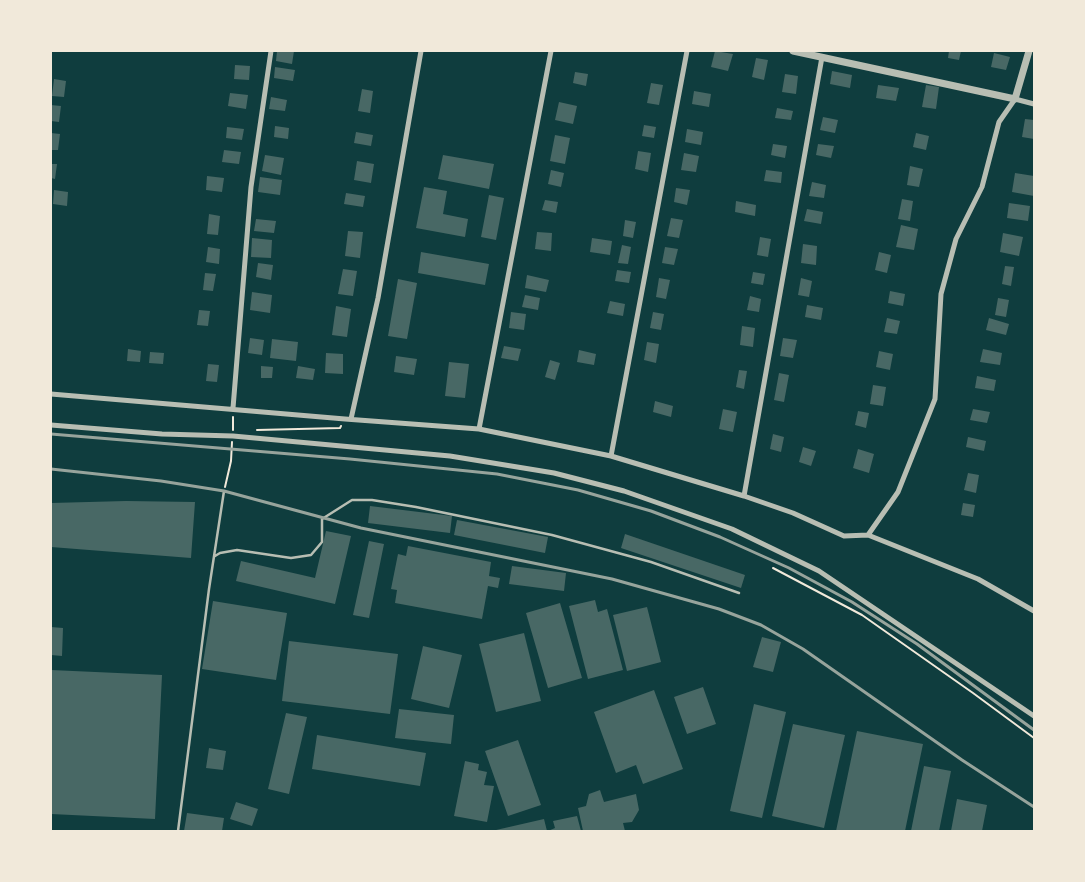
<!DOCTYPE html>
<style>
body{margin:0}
#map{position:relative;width:1085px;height:882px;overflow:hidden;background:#0f3d3e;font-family:"Alegreya Sans",sans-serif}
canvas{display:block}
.frame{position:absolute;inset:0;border:52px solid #f1e9da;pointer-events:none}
</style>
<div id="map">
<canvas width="1085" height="882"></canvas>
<div class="frame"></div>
</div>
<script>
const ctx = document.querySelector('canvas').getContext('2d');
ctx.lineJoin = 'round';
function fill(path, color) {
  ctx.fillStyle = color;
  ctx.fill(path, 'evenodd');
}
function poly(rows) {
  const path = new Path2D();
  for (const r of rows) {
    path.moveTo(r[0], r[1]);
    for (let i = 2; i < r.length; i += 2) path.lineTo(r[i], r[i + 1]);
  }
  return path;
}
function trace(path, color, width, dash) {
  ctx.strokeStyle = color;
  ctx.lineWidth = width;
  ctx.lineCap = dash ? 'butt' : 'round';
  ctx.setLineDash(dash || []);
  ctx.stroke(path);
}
fill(poly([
 [277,51,294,51,292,64,276,61],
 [715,51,733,54,728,71,711,67],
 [949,51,961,51,959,60,948,58],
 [994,53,1010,57,1006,70,991,67],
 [756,58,768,60,764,80,752,77],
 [235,65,250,66,249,80,234,79],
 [275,67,295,70,293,81,274,78],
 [832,71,852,75,850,88,830,84],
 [575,72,588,74,586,86,573,83],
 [785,74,798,76,796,94,782,92],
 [54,79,66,81,64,97,52,96],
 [651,83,663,85,659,105,647,103],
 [878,85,899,88,896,101,876,98],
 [926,85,939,87,936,109,922,107],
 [362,89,373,91,370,113,358,111],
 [694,91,711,94,709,107,692,104],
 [230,93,248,95,246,109,228,106],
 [271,97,287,100,285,111,269,109],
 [559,102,577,106,573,124,555,120],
 [51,105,61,106,59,122,51,121],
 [777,108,793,111,791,120,775,118],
 [823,117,838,120,835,133,820,130],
 [1025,119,1034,120,1034,139,1022,137],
 [644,125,656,127,654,138,642,136],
 [275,126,289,128,288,139,274,137],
 [227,127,244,129,242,140,226,138],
 [687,129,703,132,701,145,685,142],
 [356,132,373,135,371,146,354,143],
 [51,133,60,134,58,150,51,150],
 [916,133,929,136,926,150,913,147],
 [555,135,570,138,565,164,550,161],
 [773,144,787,146,785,158,771,155],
 [818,144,834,146,831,158,816,155],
 [224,150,241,152,239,164,222,162],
 [638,151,651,153,648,172,635,169],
 [684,153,699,156,696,172,681,170],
 [265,155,284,158,281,175,262,171],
 [443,155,494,164,489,189,438,179],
 [357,161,374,164,371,183,354,180],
 [51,164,57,164,55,179,51,178],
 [910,166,923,169,919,187,907,185],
 [551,170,564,173,561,187,548,184],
 [766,170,782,172,781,183,764,181],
 [1015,173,1034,176,1034,196,1012,192],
 [207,176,224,178,222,192,206,190],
 [260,177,282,180,280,195,258,192],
 [812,182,826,185,824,198,809,196],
 [424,187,447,191,443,214,468,219,465,237,416,228],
 [676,188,690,190,687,205,674,202],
 [54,190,68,192,67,206,53,204],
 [346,193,365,196,363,207,344,204],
 [489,195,504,198,496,240,481,237],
 [902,199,913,201,910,221,898,219],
 [545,200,558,202,556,213,542,210],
 [736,201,756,205,755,216,735,212],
 [1009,203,1030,206,1028,221,1007,218],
 [807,209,823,212,821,224,804,221],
 [209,214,220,216,218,235,207,234],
 [671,218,683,220,679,238,667,236],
 [256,219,276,221,274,233,254,231],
 [625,220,636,222,633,238,623,236],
 [901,225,918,229,914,250,896,247],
 [348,231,363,232,360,258,345,256],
 [537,232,552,233,551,251,535,249],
 [1003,233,1023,237,1019,256,1000,252],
 [760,237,771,239,768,257,757,255],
 [252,238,272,240,271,258,251,257],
 [592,238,612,241,610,255,590,252],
 [803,244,817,246,816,265,801,263],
 [622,245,631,247,628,264,618,263],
 [208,247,220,249,219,264,206,262],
 [665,247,678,249,674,265,662,263],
 [421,252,489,264,485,285,418,273],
 [879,252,891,255,887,273,875,270],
 [258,263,273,265,271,280,256,277],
 [1005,266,1014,267,1011,286,1002,284],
 [343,269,357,271,353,296,338,294],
 [617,270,631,272,629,283,615,281],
 [753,272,765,274,763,285,751,283],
 [205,273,216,274,213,291,203,290],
 [527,275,549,280,546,292,525,288],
 [659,278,670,280,666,299,656,297],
 [801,278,812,281,809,297,798,295],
 [398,279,417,283,407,339,388,336],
 [890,291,905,294,903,306,888,303],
 [252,292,272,295,270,313,250,310],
 [525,295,540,298,538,310,522,307],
 [750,296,761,299,759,312,747,310],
 [998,298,1009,300,1006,317,995,315],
 [610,301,625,304,623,316,607,313],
 [807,305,823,308,821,320,805,317],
 [336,306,351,309,347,337,332,335],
 [199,310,210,311,208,326,197,325],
 [511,312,526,314,524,330,509,328],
 [653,312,664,314,661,330,650,328],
 [887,318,900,321,897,334,884,332],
 [989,318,1009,324,1006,335,986,330],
 [742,326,755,328,753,347,740,345],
 [250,338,264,340,262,355,248,353],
 [783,338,797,340,793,358,780,356],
 [272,339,298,342,296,361,270,358],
 [647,342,659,344,656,363,644,360],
 [504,346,521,349,518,361,501,358],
 [128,349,141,351,140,362,127,361],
 [983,349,1002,353,1000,365,980,362],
 [579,350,596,354,594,365,577,362],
 [879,351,893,354,890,370,876,367],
 [150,352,164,353,163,364,149,363],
 [326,353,343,354,343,374,325,373],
 [396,356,417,359,414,375,394,372],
 [550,360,560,363,555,380,545,377],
 [449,362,469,364,465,398,445,396],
 [208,364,219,365,217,382,206,381],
 [261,366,273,367,272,378,261,378],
 [298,366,315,369,313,380,296,378],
 [739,370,747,371,744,389,736,387],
 [779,373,789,375,784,402,774,400],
 [977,376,996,380,994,391,975,388],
 [873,385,886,387,883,406,870,404],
 [655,401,673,406,671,417,653,412],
 [723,409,737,412,733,432,719,429],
 [973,409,990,412,987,423,970,420],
 [858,411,869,413,866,428,855,425],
 [773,434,784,437,781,452,770,449],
 [968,437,986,441,984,451,966,447],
 [803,447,816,451,811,466,799,462],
 [858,449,874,454,869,473,853,468],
 [968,473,979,475,976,493,964,490],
 [126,501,195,502,191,558,51,547,51,503],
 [963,503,975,505,973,517,961,515],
 [370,506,452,516,450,533,368,523],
 [457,520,548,537,545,553,454,535],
 [326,531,351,536,335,604,236,581,241,561,315,578],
 [625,534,745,575,741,588,621,548],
 [369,541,384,544,369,618,353,615],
 [408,546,491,562,489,576,500,578,498,588,488,586,482,619,395,603,397,590,391,589,398,554,406,556],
 [512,566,566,573,564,591,509,584],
 [595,600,598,612,607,609,623,670,588,679,569,606],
 [213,601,287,613,276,680,202,669],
 [560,603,582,678,548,688,526,613],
 [647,607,661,662,627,671,613,615],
 [51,627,63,628,62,656,51,655],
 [524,633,541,701,496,712,479,644],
 [762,637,781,642,773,672,753,667],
 [289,641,398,654,390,714,282,701],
 [423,646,462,655,449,708,411,699],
 [51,670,162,675,155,819,51,814],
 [703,687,716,724,687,734,674,697],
 [654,690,683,769,643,784,636,765,616,773,594,712],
 [754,704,786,712,762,818,730,811],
 [399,709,454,715,451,744,395,738],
 [286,713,307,717,289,794,268,789],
 [793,724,845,735,824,828,772,816],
 [857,731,923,744,905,831,836,831],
 [317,735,426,753,420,786,312,769],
 [518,740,541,805,508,816,485,751],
 [209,748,226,751,223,770,206,768],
 [465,761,479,764,478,770,487,772,484,785,494,786,487,822,454,816],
 [924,766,951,771,939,831,911,831],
 [600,790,604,802,636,794,639,810,632,822,623,823,625,831,583,831,578,808,586,806,589,794],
 [957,799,987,805,982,831,951,831],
 [236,802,258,809,252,826,230,819],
 [187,813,224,818,222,831,184,831],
 [577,816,581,831,548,831,555,828,553,821],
 [544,819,547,831,496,831,496,830]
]), '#486865');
trace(poly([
 [233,417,233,430],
 [257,430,340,428,341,426],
 [225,487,231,461,232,442],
 [773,568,862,615,973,693,1034,738]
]), '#f1e9da', 2);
trace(poly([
 [215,556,220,553,237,550,291,558,311,555,322,542,322,519,352,500,372,500,416,507,552,535,651,562,739,593],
 [178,831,209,589,224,491]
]), '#b8beb3', 2.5);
trace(poly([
 [51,394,345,419,479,429,611,456,744,496,793,513,844,536,868,535,978,579,1034,611],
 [233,408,251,187,271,51],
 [351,419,378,298,421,51],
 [51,425,162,434,233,436,450,456,554,473,624,491,732,529,819,571,1034,716],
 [479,429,551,51],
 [611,456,687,51],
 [744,496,822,57],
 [868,535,898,492,935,399,941,294,956,239,982,187,999,122,1015,99,1034,104]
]), '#b8beb3', 5);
trace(poly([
 [793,51,1015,99,1029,51]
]), '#b8beb3', 7);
trace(poly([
 [51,434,350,459,497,474,578,490,651,511,720,537,789,568,852,602,917,644,1034,730],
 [51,469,161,481,224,491,361,528,612,579,719,609,761,625,803,649,962,760,1034,807]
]), '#97a49c', 3);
</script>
